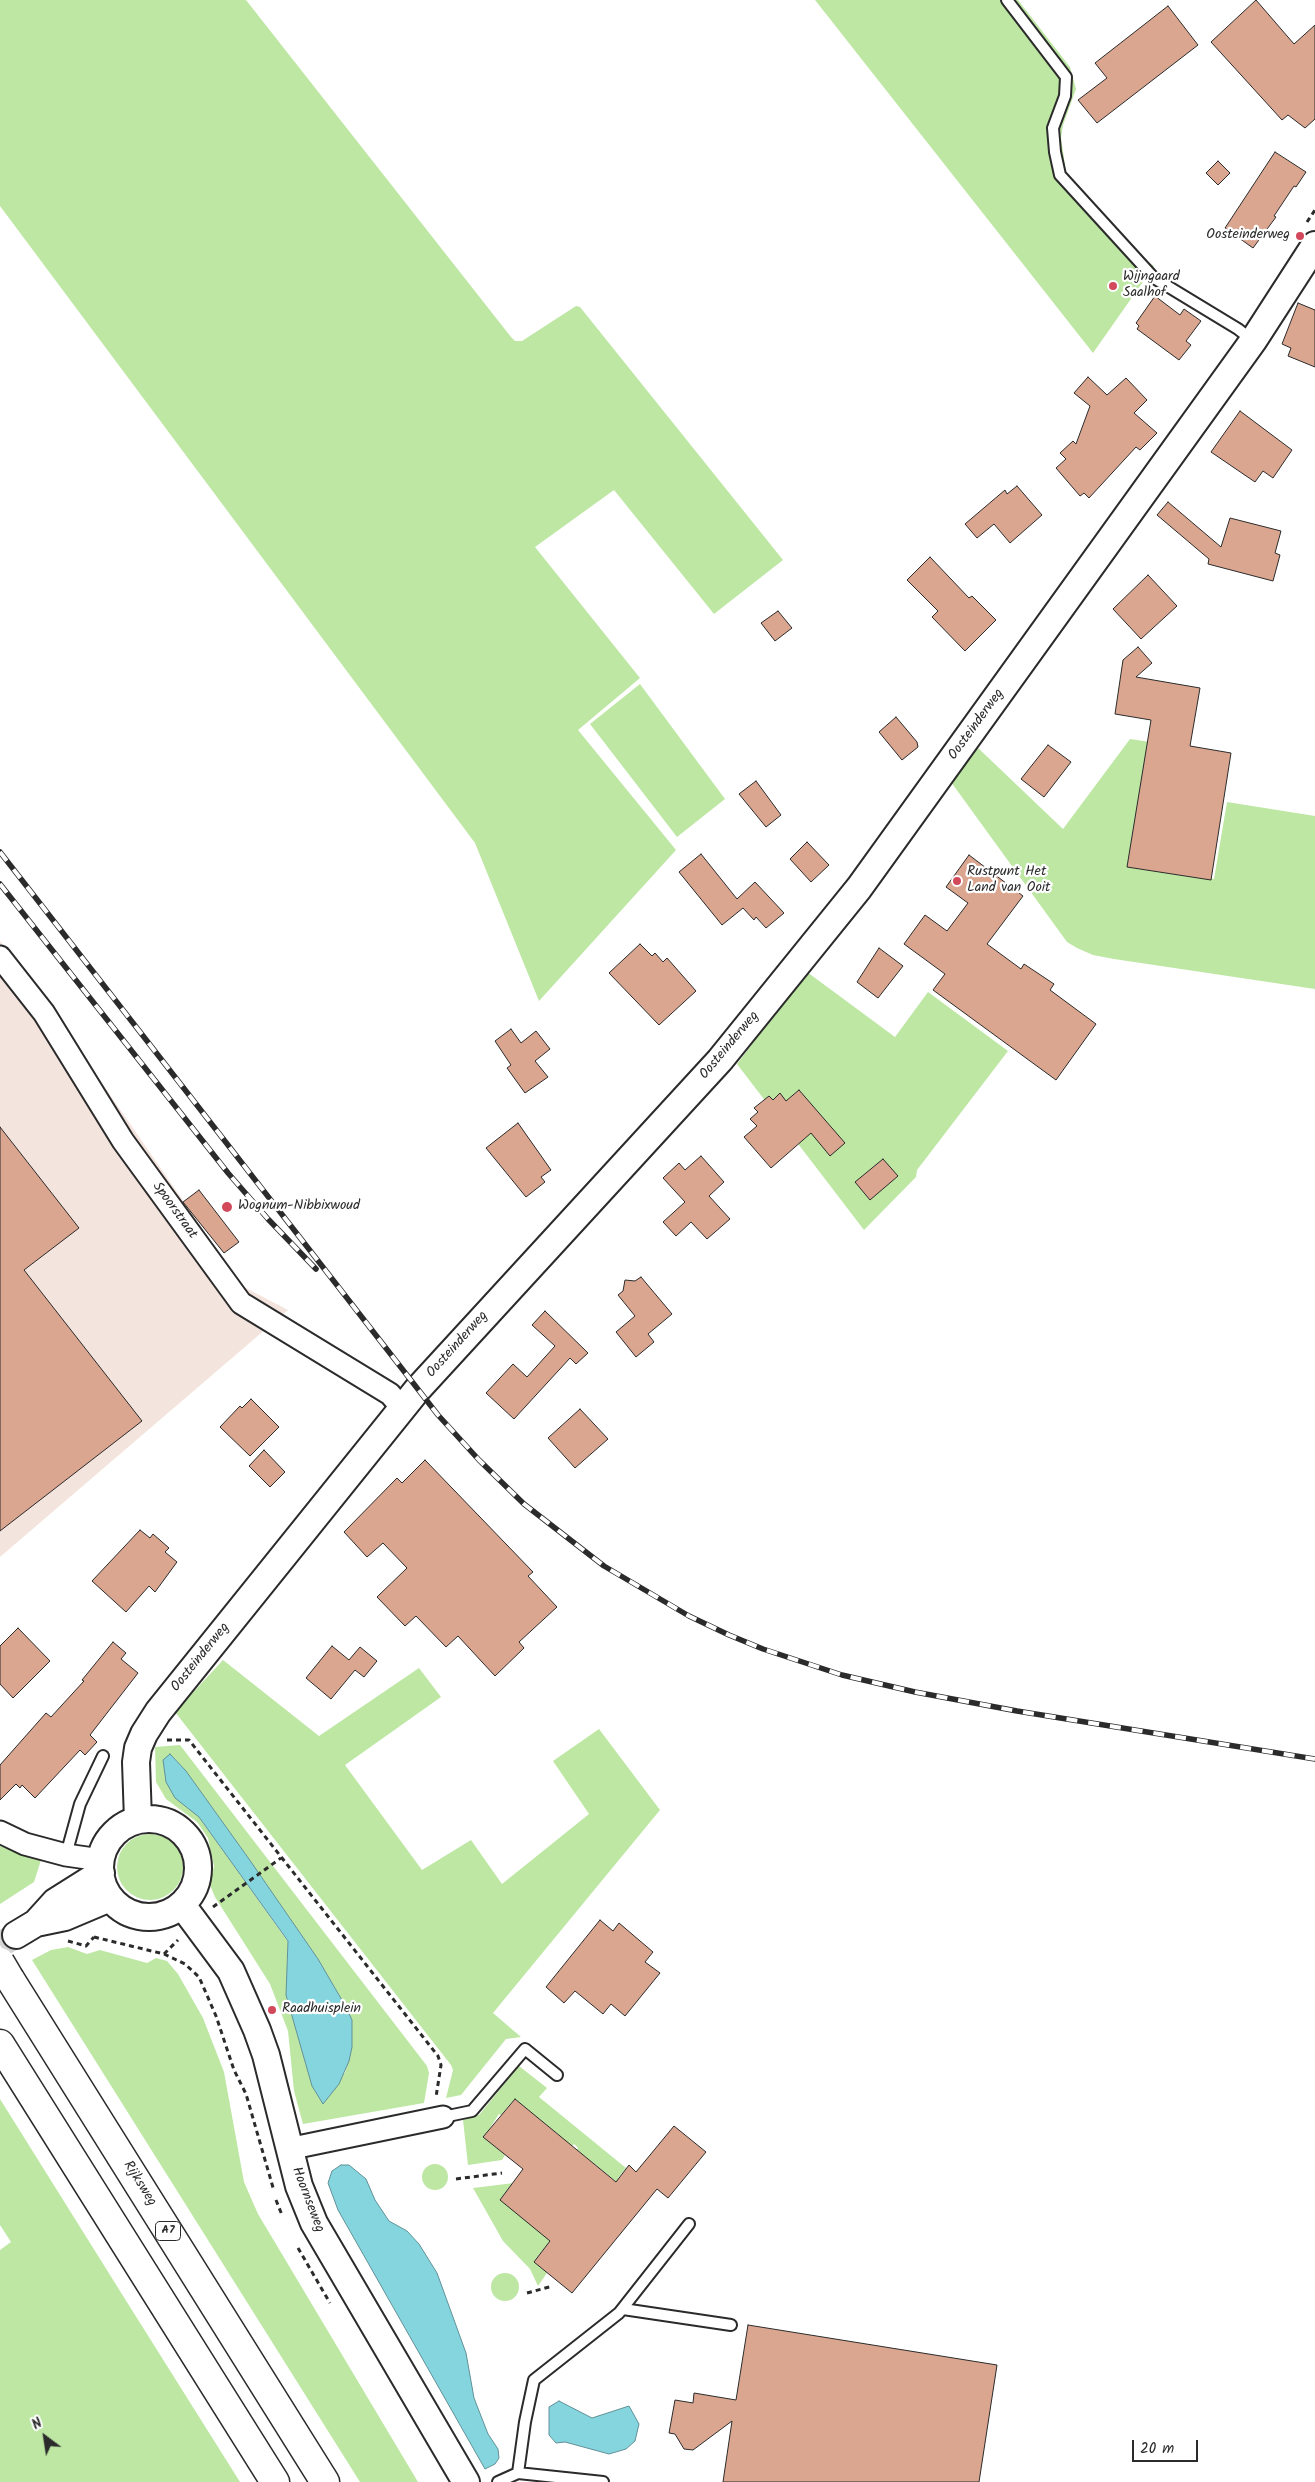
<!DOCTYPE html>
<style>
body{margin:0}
#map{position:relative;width:1315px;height:2482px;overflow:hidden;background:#fff;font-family:Kalam,sans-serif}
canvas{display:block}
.north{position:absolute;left:20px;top:2412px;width:50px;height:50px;-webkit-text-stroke:4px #fff;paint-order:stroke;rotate:329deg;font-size:14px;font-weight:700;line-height:20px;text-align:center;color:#2b2b2b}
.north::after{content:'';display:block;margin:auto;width:18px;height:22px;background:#2b2b2b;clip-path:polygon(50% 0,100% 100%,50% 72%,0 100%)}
.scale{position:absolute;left:1132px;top:2440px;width:66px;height:22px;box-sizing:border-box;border:2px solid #2b2b2b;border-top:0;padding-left:6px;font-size:15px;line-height:18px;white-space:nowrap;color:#2b2b2b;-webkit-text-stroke:4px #fff;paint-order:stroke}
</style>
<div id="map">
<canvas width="1315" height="2482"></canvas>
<div class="north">N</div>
<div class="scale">20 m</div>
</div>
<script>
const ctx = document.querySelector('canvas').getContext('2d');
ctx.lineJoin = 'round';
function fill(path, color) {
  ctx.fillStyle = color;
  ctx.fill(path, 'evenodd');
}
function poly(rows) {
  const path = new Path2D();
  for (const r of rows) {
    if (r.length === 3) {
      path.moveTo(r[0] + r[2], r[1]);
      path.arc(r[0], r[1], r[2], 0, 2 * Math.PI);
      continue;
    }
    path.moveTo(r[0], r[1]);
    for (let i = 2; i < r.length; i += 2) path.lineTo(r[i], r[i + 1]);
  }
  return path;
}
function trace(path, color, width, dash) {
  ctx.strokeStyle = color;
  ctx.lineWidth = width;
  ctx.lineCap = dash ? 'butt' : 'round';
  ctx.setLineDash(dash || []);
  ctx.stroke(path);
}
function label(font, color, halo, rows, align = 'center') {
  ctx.font = font + ' Kalam,sans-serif';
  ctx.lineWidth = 4.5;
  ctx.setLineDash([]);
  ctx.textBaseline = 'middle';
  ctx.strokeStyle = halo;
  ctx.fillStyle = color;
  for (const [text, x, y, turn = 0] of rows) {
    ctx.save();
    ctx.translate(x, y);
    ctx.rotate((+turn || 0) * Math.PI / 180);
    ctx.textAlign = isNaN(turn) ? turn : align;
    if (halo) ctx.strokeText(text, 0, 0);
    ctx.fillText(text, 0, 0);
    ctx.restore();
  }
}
fill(poly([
 [0,941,37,989,242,1286,288,1310,0,1557]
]), '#f4e4de');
fill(poly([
 [0,0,246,0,511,337,515,341,522,341,576,306,580,307,783,560,714,614,614,490,535,547,640,678,578,730,676,850,539,1001,475,843,0,206],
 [815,0,1018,0,1070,67,1076,89,1063,125,1061,138,1066,172,1144,259,1154,266,1093,353],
 [640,684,725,799,677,837,590,724],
 [1130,739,1150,742,1129,865,1214,879,1227,802,1315,816,1315,989,1114,959,1093,955,1077,948,1067,942,951,782,977,747,1063,829],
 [807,972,895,1037,928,992,1008,1051,917,1170,916,1177,864,1230,737,1064],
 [223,1660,319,1736,419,1668,441,1697,345,1765,422,1870,471,1840,502,1884,589,1814,553,1761,599,1729,660,1810,493,2013,521,2037,506,2039,461,2095,446,2098,453,2070,451,2065,175,1712],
 [180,1745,427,2066,429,2073,424,2103,303,2124,294,2091,288,2031,270,1984,215,1897,210,1885,214,1866,208,1838,197,1822,166,1799,156,1782,155,1747],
 [170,1754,186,1771,249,1859,318,1959,346,2007,352,2020,352,2047,345,2073,312,2085,286,1995,288,1942,199,1817],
 [150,1867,33],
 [0,1846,41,1860,34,1882,0,1904],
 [68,1947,87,1954,100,1950,147,1963,156,1958,167,1961,178,1974,203,2018,224,2072,244,2182,258,2214,418,2482,360,2482,32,1960,51,1950],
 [519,2066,547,2088,539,2097,626,2168,618,2178,622,2181,619,2184,577,2150,578,2148,574,2144,572,2146,517,2101,512,2102,501,2115,499,2114,486,2134,486,2139,505,2155,502,2160,468,2165,463,2120,479,2115],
 [0,2099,125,2299,240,2482,0,2482,0,2250,11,2242,0,2225],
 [435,2177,13],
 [514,2183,550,2241,536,2259,537,2264,547,2273,538,2286,530,2269,503,2241,473,2188],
 [505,2287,14]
]), '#bde7a3');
const water = poly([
 [170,1754,186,1771,249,1859,318,1959,346,2007,352,2020,352,2047,349,2061,339,2084,323,2104,312,2086,286,1995,288,1941,199,1817,175,1798,166,1782,163,1760,170,1754],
 [341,2165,349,2165,366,2179,375,2200,389,2221,407,2231,419,2244,437,2273,466,2353,474,2398,488,2434,498,2449,499,2458,495,2464,485,2469,338,2210,328,2183,332,2171,341,2165],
 [559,2401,592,2418,629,2406,639,2424,635,2441,626,2449,609,2454,565,2442,556,2443,549,2435,549,2407,559,2401]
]);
fill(water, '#85d5df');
trace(water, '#619197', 1);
const building = poly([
 [1256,0,1294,44,1315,25,1315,119,1305,128,1288,115,1282,120,1211,42,1256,0],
 [1168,6,1198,45,1097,123,1078,100,1107,78,1095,63,1168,6],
 [1275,152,1306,172,1296,187,1294,186,1274,216,1276,217,1253,248,1225,228,1275,152],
 [1218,161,1230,173,1218,185,1206,173,1218,161],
 [1155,296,1180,315,1184,309,1201,321,1186,341,1191,345,1179,360,1137,329,1139,326,1136,323,1155,296],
 [1298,303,1315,310,1315,367,1288,356,1291,348,1282,344,1298,303],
 [1088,377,1107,395,1126,378,1147,400,1134,413,1157,433,1140,450,1136,447,1089,498,1084,493,1080,496,1056,468,1066,459,1060,453,1073,441,1076,444,1090,406,1074,393,1088,377],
 [1240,411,1292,450,1273,478,1263,471,1255,482,1211,452,1240,411],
 [1017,486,1042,515,1010,543,994,524,977,538,965,524,1005,490,1007,494,1017,486],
 [1168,502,1221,547,1230,518,1281,531,1275,553,1280,555,1273,581,1208,564,1209,559,1157,515,1168,502],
 [930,557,969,598,972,596,996,620,965,651,932,617,938,611,907,580,930,557],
 [1148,575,1177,606,1141,639,1113,609,1148,575],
 [778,611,792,628,775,641,761,623,778,611],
 [1138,647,1152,663,1136,677,1200,688,1190,746,1231,753,1211,880,1127,867,1151,720,1115,714,1123,660,1138,647],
 [896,717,917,742,918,747,902,760,879,732,896,717],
 [1048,745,1071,762,1044,797,1021,779,1048,745],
 [756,781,781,815,766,827,739,794,756,781],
 [807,842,829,865,811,882,790,859,807,842],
 [701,854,737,899,755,882,784,913,766,928,756,917,754,920,743,908,722,925,679,872,701,854],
 [969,855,1023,896,987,944,1021,969,1024,964,1054,984,1050,990,1096,1024,1056,1080,933,990,945,974,904,944,925,915,947,931,968,903,946,887,969,855],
 [640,944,652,956,655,953,663,962,667,958,696,991,659,1025,609,973,640,944],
 [879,948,903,966,878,998,857,982,879,948],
 [511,1029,521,1043,536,1031,550,1049,535,1061,548,1077,525,1093,507,1068,511,1065,495,1041,511,1029],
 [799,1090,845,1143,830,1156,811,1133,771,1168,744,1137,757,1126,750,1119,758,1112,754,1108,769,1096,773,1100,780,1093,786,1101,799,1090],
 [518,1123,551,1170,541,1177,545,1182,526,1197,486,1148,518,1123],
 [0,1127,79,1228,24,1270,142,1421,0,1531,0,1127],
 [701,1156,724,1182,709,1196,730,1219,707,1239,691,1222,676,1236,663,1222,685,1202,663,1178,679,1163,685,1170,701,1156],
 [883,1159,898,1176,870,1200,855,1182,883,1159],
 [199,1190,239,1242,224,1253,183,1202,199,1190],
 [641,1277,672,1314,648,1334,654,1342,636,1357,616,1332,635,1316,618,1295,623,1291,625,1280,635,1281,641,1277],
 [545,1311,588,1353,576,1364,570,1358,514,1419,486,1393,513,1364,527,1377,555,1346,532,1325,545,1311],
 [251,1399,279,1427,250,1456,220,1427,240,1406,242,1408,251,1399],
 [580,1409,608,1439,575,1468,548,1438,580,1409],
 [264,1450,285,1472,270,1487,249,1466,264,1450],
 [425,1460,533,1572,528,1576,557,1607,519,1642,524,1648,495,1676,458,1636,446,1647,416,1616,405,1626,377,1597,407,1568,383,1543,367,1557,344,1532,397,1478,402,1483,425,1460],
 [140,1530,150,1538,153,1534,169,1548,165,1552,177,1562,155,1592,149,1586,126,1612,92,1581,140,1530],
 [18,1628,50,1661,13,1698,0,1684,0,1646,18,1628],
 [113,1642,126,1653,121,1659,138,1673,90,1735,97,1742,85,1755,80,1750,35,1798,22,1785,20,1788,16,1784,0,1800,0,1765,46,1713,51,1717,84,1681,82,1680,113,1642],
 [332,1646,349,1660,360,1647,377,1661,364,1677,355,1670,331,1699,306,1678,332,1646],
 [600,1920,613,1931,619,1923,653,1952,645,1962,660,1973,625,2016,611,2004,603,2014,575,1991,564,2003,546,1987,600,1920],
 [515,2099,616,2182,629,2165,636,2172,674,2126,706,2152,668,2198,657,2189,572,2293,534,2262,550,2241,500,2200,523,2169,483,2137,515,2099],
 [748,2325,997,2365,979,2482,723,2482,732,2421,693,2450,684,2449,675,2434,669,2433,675,2400,693,2403,694,2393,736,2400,748,2325]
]);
fill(building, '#dba690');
trace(building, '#2b2b2b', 1);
trace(poly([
 [0,1945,16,1935]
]), '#d5d5d5', 26, [26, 13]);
const service = poly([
 [1007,0,1066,77,1065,96,1053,128,1055,152,1060,175,1154,278,1238,329,1252,340],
 [66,1855,80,1804,103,1756],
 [443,2117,472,2111,525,2049,557,2075],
 [623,2309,731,2325],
 [518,2473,525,2422,534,2380,619,2313,689,2224],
 [498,2482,518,2473,603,2482]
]);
const minor = poly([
 [0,957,44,1013,123,1141,241,1303,390,1394,402,1408],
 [0,1832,25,1844,66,1855,101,1860],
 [288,2149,443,2117]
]);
const tertiary = poly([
 [149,1868,49],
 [138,1820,136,1762,138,1748,144,1734,158,1712,417,1390,720,1060,859,888,1253,341,1315,245],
 [182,1905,231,1971,257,2030,266,2055,299,2186,314,2223,466,2482],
 [36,1923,65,1917,110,1898],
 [16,1935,36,1923,55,1902,101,1873]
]);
const motorway = poly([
 [10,1979,325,2482],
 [0,2044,275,2482]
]);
trace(service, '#2b2b2b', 14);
trace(minor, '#2b2b2b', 25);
trace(tertiary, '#2b2b2b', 30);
trace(motorway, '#2b2b2b', 31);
trace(poly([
 [1307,222,1315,210],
 [167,1740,189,1740,438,2056,441,2065,436,2097],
 [213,1907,281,1858],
 [94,1937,164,1954,185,1964,199,1977,216,2016,234,2070,246,2094,274,2191],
 [68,1941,86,1946,94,1937],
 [164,1954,178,1940],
 [456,2179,502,2173],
 [276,2200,282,2215],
 [298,2248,330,2303],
 [527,2293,553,2286]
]), '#2b2b2b', 3, [5, 4]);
trace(service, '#fff', 10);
trace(minor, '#fff', 21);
trace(tertiary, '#fff', 26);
trace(motorway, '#fff', 28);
const rail = poly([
 [0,852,438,1415,479,1460,524,1504,604,1566,689,1616,729,1635,763,1649,842,1675,915,1692,1017,1711,1315,1759],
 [0,884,228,1173,268,1219,316,1269]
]);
trace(rail, '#2b2b2b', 5.5);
trace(rail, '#fff', 4, [11]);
const motorwayBridge = poly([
 [0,1962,10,1979]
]);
trace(motorwayBridge, '#2b2b2b', 31, []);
trace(motorwayBridge, '#fff', 28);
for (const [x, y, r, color] of [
 [1300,236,5,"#d1495b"],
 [1113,286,5,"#d1495b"],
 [957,881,5,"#d1495b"],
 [227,1207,6,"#d1495b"],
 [272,2010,5,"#d1495b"]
]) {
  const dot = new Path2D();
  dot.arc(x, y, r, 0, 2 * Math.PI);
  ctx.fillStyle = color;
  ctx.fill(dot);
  trace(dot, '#fff', 2);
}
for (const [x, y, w] of [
 [168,2231,25]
]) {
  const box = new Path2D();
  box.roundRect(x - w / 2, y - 9.5, w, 19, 4);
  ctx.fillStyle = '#fff';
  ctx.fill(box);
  trace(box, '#2b2b2b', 1);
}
label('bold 12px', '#2b2b2b', null, [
 ["A7",168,2231]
]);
label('14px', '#2b2b2b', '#fff', [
 ["Oosteinderweg",1290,236,"right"],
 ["Wijngaard",1123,278],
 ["Saalhof",1123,294],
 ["Rustpunt Het",967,873],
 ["Land van Ooit",967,889],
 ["Wognum-Nibbixwoud",238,1207],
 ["Raadhuisplein",282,2010]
], 'left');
label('14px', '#2b2b2b', '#fff', [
 ["Oosteinderweg",977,725,-54],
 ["Oosteinderweg",730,1046,-50],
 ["Spoorstraat",174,1211,54],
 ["Oosteinderweg",458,1345,-48],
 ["Oosteinderweg",201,1658,-51],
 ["Rijksweg",139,2184,58],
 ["Hoornseweg",307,2200,69]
]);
</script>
